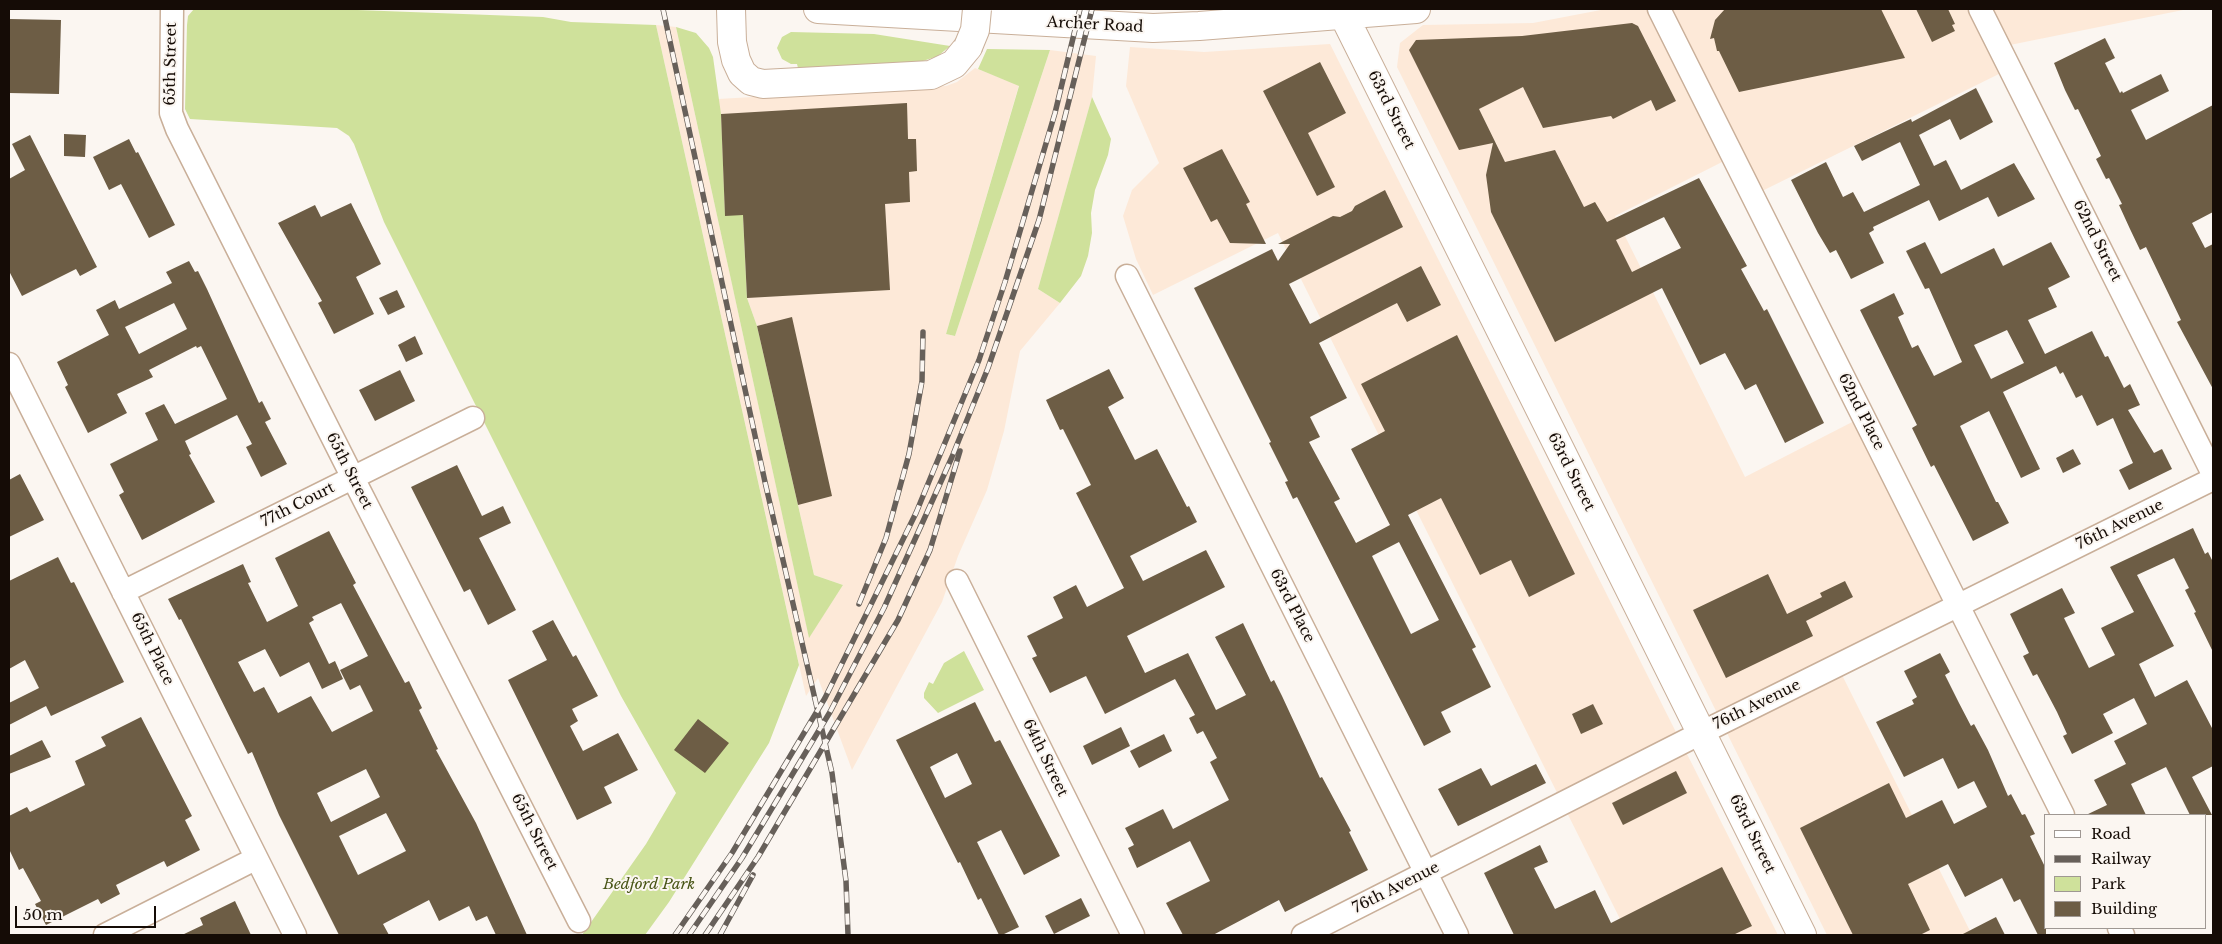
<!DOCTYPE html>
<style>
body{margin:0}
#map{position:relative;width:2222px;height:944px;overflow:hidden;background:#fbf6f1;font-family:"Libre Baskerville",serif}
canvas{display:block}
.frame{position:absolute;inset:0;border:10px solid #150c06;pointer-events:none}
.legend{position:absolute;left:2044px;top:814px;width:162px;height:115px;box-sizing:border-box;background:#fbf6f1;border:1px solid #9f9893;margin:0;padding:6px 9px;list-style:none;font-size:15px;color:#150c06}
.legend li{display:flex;align-items:center;gap:10px;height:25px}
.legend b{width:25px;border:1px solid #9f9893}
.scale{position:absolute;left:15px;top:906px;width:141px;height:22px;box-sizing:border-box;border:2px solid #150c06;border-top:0;padding-left:6px;font-size:15px;line-height:18px;white-space:nowrap;color:#150c06;-webkit-text-stroke:4px #fbf6f1;paint-order:stroke}
</style>
<div id="map">
<canvas width="2222" height="944"></canvas>
<div class="frame"></div>
<ul class="legend">
<li><b style="height:6px;background:#fff"></b>Road</li>
<li><b style="height:6px;background:#67605a"></b>Railway</li>
<li><b style="height:14px;background:#cfe19b"></b>Park</li>
<li><b style="height:14px;background:#6d5d45"></b>Building</li>
</ul>
<div class="scale">50 m</div>
</div>
<script>
const ctx = document.querySelector('canvas').getContext('2d');
ctx.lineJoin = 'round';
function fill(path, color) {
  ctx.fillStyle = color;
  ctx.fill(path, 'evenodd');
}
function poly(rows) {
  const path = new Path2D();
  for (const r of rows) {
    path.moveTo(r[0], r[1]);
    for (let i = 2; i < r.length; i += 2) path.lineTo(r[i], r[i + 1]);
  }
  return path;
}
function trace(path, color, width, dash) {
  ctx.strokeStyle = color;
  ctx.lineWidth = width;
  ctx.lineCap = dash ? 'butt' : 'round';
  ctx.setLineDash(dash || []);
  ctx.stroke(path);
}
function label(font, color, halo, rows, align = 'center') {
  ctx.font = font + ' "Libre Baskerville",serif';
  ctx.lineWidth = 4;
  ctx.setLineDash([]);
  ctx.textBaseline = 'middle';
  ctx.strokeStyle = halo;
  ctx.fillStyle = color;
  for (const [text, x, y, turn = 0] of rows) {
    ctx.save();
    ctx.translate(x, y);
    ctx.rotate((+turn || 0) * Math.PI / 180);
    ctx.textAlign = isNaN(turn) ? turn : align;
    if (halo) ctx.strokeText(text, 0, 0);
    ctx.fillText(text, 0, 0);
    ctx.restore();
  }
}
fill(poly([
 [1606,9,2188,9,1995,48,2007,70,1756,194,1736,155,1615,216,1745,477,1860,418,1957,611,1838,667,1972,935,1827,935,1397,67,1400,43,1423,25,1533,23],
 [656,25,676,27,809,637,843,585,814,575,757,326,747,298,743,215,725,216,718,99,946,86,957,82,975,68,1019,85,946,334,955,336,1050,50,1096,56,1092,97,1038,289,1060,303,1020,351,1004,431,987,490,958,556,942,602,852,770,818,678,806,696],
 [1330,44,1778,935,1628,935,1278,233,1153,295,1136,259,1123,216,1132,190,1159,163,1126,86,1130,47,1204,52]
]), '#fde9d8');
fill(poly([
 [194,9,331,9,543,17,571,22,656,25,799,665,769,743,669,902,645,935,582,935,646,844,676,793,621,696,384,222,354,144,349,136,337,128,190,119,185,109,187,25,188,16],
 [676,27,696,33,709,48,713,57,721,114,725,215,743,215,747,298,757,326,814,575,843,585,809,638],
 [791,32,874,34,950,46,938,56,920,62,798,68,797,64,791,64,782,59,777,48,782,37],
 [987,49,1050,50,955,336,946,334,1019,86,978,69],
 [1092,97,1111,139,1108,155,1095,190,1091,213,1092,233,1088,256,1081,276,1060,303,1038,289],
 [964,651,984,690,938,713,924,698,924,693,929,682,933,684,944,663]
]), '#cfe19b');
fill(poly([
 [1725,9,1881,9,1905,58,1739,92,1719,51,1717,51,1714,38,1710,39,1715,20],
 [1916,9,1948,9,1955,24,1952,25,1955,31,1932,42],
 [9,19,61,20,59,94,9,93],
 [1632,23,1638,26,1676,101,1656,111,1651,100,1613,119,1611,116,1543,128,1523,87,1479,109,1505,162,1555,150,1584,207,1595,202,1607,222,1699,178,1747,266,1741,269,1764,311,1767,309,1824,423,1785,443,1756,384,1745,390,1725,353,1700,365,1662,288,1555,342,1491,212,1486,175,1493,143,1459,150,1409,50,1416,40,1522,36],
 [1664,217,1681,248,1632,272,1616,240],
 [2105,38,2115,58,2105,63,2120,93,2122,91,2123,93,2161,74,2169,91,2131,110,2146,140,2213,105,2213,212,2192,223,2205,248,2213,244,2213,389,2177,322,2181,320,2146,247,2140,250,2130,229,2119,205,2122,204,2109,178,2106,179,2096,159,2101,156,2078,109,2075,110,2065,90,2054,63],
 [1320,62,1346,113,1308,133,1335,187,1317,196,1263,91],
 [1976,88,1993,122,1960,140,1950,119,1919,135,1934,166,1946,160,1961,190,2014,163,2035,199,1998,217,1988,197,1939,221,1929,200,1873,227,1874,230,1869,233,1884,263,1851,279,1836,250,1830,253,1818,233,1791,180,1826,162,1843,197,1853,192,1864,212,1920,185,1900,142,1862,161,1854,146,1911,119,1912,122],
 [907,103,908,139,916,139,917,171,909,172,910,202,885,204,890,290,747,298,743,215,725,216,721,114],
 [64,134,86,135,85,157,64,156],
 [30,135,97,267,80,276,76,269,22,296,9,271,9,179,25,170,12,144],
 [129,139,136,153,138,152,175,225,149,238,121,184,109,190,93,157],
 [1222,149,1250,202,1246,204,1266,244,1230,243,1217,219,1211,222,1183,168],
 [1385,190,1403,227,1289,284,1310,324,1421,266,1441,305,1407,322,1397,303,1319,343,1347,398,1310,417,1320,437,1309,442,1340,499,1334,502,1356,543,1390,525,1351,449,1385,431,1361,384,1457,335,1575,574,1529,597,1511,560,1480,575,1441,498,1408,515,1476,647,1472,649,1491,687,1441,712,1451,732,1424,746,1297,497,1293,499,1285,482,1288,481,1269,443,1271,442,1194,288,1272,249,1278,261,1290,244,1278,244,1333,216,1340,217,1352,211,1355,206],
 [1399,542,1439,620,1411,634,1372,556],
 [351,203,381,264,356,277,374,314,334,334,318,303,322,301,278,223,315,205,321,217],
 [1925,242,1941,274,1994,248,2003,266,2051,242,2070,277,2048,288,2057,307,2028,320,2045,354,2092,331,2105,357,2108,356,2124,388,2130,384,2140,405,2128,410,2154,453,2162,449,2172,469,2129,490,2119,470,2133,463,2113,418,2097,426,2082,395,2076,398,2063,372,2060,374,2056,366,2003,392,2040,469,2021,478,1989,411,1960,426,1996,502,1998,502,2009,523,1973,541,1934,465,1931,467,1912,428,1917,425,1860,310,1894,293,1904,314,1898,317,1912,348,1918,345,1934,376,1962,362,1929,288,1925,289,1906,251],
 [2007,330,2024,363,1991,379,1974,345],
 [189,261,195,272,198,271,207,289,259,403,262,401,271,419,265,422,287,464,261,477,246,447,252,444,237,415,185,441,191,454,189,455,215,502,142,540,119,495,124,492,110,464,158,440,145,413,164,404,175,424,227,399,201,346,197,348,196,346,149,370,153,377,117,394,127,413,88,433,65,387,68,385,57,362,109,335,96,310,115,300,119,309,172,283,166,272],
 [174,303,187,329,139,354,125,327],
 [397,290,405,307,388,315,379,298],
 [792,317,832,496,798,505,757,326],
 [415,336,423,354,406,362,398,345],
 [1109,369,1124,398,1108,407,1135,460,1157,449,1187,507,1189,506,1197,522,1130,556,1143,581,1206,550,1225,587,1127,636,1145,673,1188,653,1216,710,1246,695,1215,637,1243,623,1271,682,1274,680,1282,696,1320,778,1322,777,1351,831,1349,832,1368,870,1285,912,1279,900,1213,935,1183,935,1166,903,1210,881,1190,841,1137,868,1128,848,1134,845,1125,828,1163,809,1173,829,1229,800,1210,762,1217,758,1203,731,1197,734,1189,718,1195,715,1175,679,1105,714,1086,676,1050,693,1032,658,1037,656,1027,636,1063,618,1053,597,1076,585,1087,607,1124,588,1076,493,1091,485,1063,429,1060,430,1046,400],
 [400,370,415,401,375,421,359,390],
 [2073,449,2081,464,2063,473,2056,458],
 [457,465,482,516,503,506,511,523,479,538,516,610,488,625,470,589,464,592,411,487],
 [20,474,44,520,9,537,9,480],
 [2193,528,2205,554,2208,552,2213,562,2213,652,2194,613,2196,612,2185,590,2189,588,2174,558,2137,575,2174,646,2139,664,2155,697,2187,680,2213,730,2213,766,2192,777,2212,815,2190,815,2166,767,2131,784,2146,815,2086,815,2107,805,2094,780,2126,764,2114,741,2147,724,2134,698,2103,714,2113,733,2072,754,2063,736,2067,734,2057,712,2037,674,2033,676,2023,656,2029,653,2010,614,2062,588,2075,613,2064,618,2089,668,2115,655,2101,628,2134,612,2110,567],
 [329,531,356,583,353,585,405,683,409,681,422,708,419,710,438,749,436,750,476,823,527,935,496,935,487,916,476,921,469,906,439,921,429,900,383,924,389,935,339,935,279,815,252,752,248,754,181,619,179,620,168,599,243,564,251,582,248,583,267,622,298,606,275,558],
 [341,603,368,656,340,670,350,690,360,685,373,711,332,732,311,696,278,713,264,687,254,692,238,662,265,649,280,677,309,662,322,689,343,679,335,661,329,664,309,623,314,620,312,617],
 [366,769,380,797,331,822,317,793],
 [386,813,406,851,358,875,339,836],
 [58,557,71,583,74,582,124,682,51,716,46,706,9,725,9,703,39,688,25,660,9,669,9,581],
 [1768,574,1787,614,1822,597,1820,593,1845,581,1853,597,1806,621,1813,636,1726,678,1693,610],
 [553,620,573,657,576,655,598,696,572,709,578,721,570,726,583,751,618,733,638,770,604,787,612,803,577,820,508,680,547,660,532,631],
 [1940,653,1950,672,1945,675,1959,703,1971,726,1974,724,1988,750,2008,796,2011,794,2022,815,2025,814,2035,834,2030,836,2046,869,2046,935,2038,935,2020,899,2014,902,2002,878,1965,897,1948,864,1908,884,1930,930,1920,935,1853,935,1800,828,1889,783,1906,818,1942,800,1954,824,1987,807,1974,781,1958,789,1943,758,1904,777,1876,722,1914,704,1912,700,1917,697,1904,671],
 [975,702,995,742,1000,740,1060,856,1024,875,1001,830,977,842,1019,927,1002,935,999,935,981,898,978,900,960,862,958,863,896,740],
 [957,753,972,784,945,798,930,767],
 [1593,704,1603,724,1581,734,1572,714],
 [141,717,192,816,185,820,200,850,167,867,164,861,116,885,120,894,101,904,98,899,46,925,35,904,41,901,23,868,19,870,9,849,9,816,27,807,30,812,85,785,75,761,106,746,101,737],
 [698,719,729,743,705,773,674,750],
 [1121,727,1130,746,1092,765,1083,746],
 [1164,734,1172,751,1139,768,1130,751],
 [42,740,51,757,9,774,9,756],
 [1536,764,1546,783,1458,826,1438,789,1481,768,1491,786],
 [1676,771,1687,793,1623,825,1612,803],
 [1540,845,1548,862,1534,868,1555,909,1595,890,1611,923,1722,867,1752,926,1733,935,1514,935,1484,873],
 [1081,898,1090,916,1054,934,1045,916],
 [235,901,251,935,182,935,203,925,200,918],
 [1996,917,2005,935,1961,935]
]), '#6d5d45');
const minor = poly([
 [172,9,171,113,177,129,353,478,579,921],
 [1659,9,2063,815],
 [1980,9,2213,474],
 [1127,276,1457,935],
 [9,364,295,935],
 [957,581,1133,935],
 [123,592,473,418],
 [2119,928,2123,935],
 [105,935,255,859],
 [1303,935,1701,733,2213,479]
]);
const major = poly([
 [731,9,732,42,736,60,742,73,751,81,763,84,931,75,954,64,968,47],
 [818,9,1153,28,1199,26,1416,9],
 [1343,14,1802,935]
]);
trace(minor, '#c9af99', 25);
trace(major, '#c9af99', 30);
trace(minor, '#fff', 22);
trace(major, '#fff', 28);
const rail = poly([
 [663,9,765,482,832,773,846,881,848,935],
 [859,604,886,538,909,454,922,381,923,332],
 [675,935,732,853,825,698,916,513,979,360,1005,282,1055,113,1080,9],
 [689,935,742,858,830,712,884,608,952,457,988,368,1039,220,1092,9],
 [705,935,758,857,898,620,930,550,960,451],
 [720,935,753,875]
]);
trace(rail, '#67605a', 5.5);
trace(rail, '#fbf6f1', 4, [11]);
const majorBridge = poly([
 [968,47,975,30,977,9]
]);
trace(majorBridge, '#c9af99', 30, []);
trace(majorBridge, '#fff', 28);
label('15px', '#150c06', '#fbf6f1', [
 ["Archer Road",1095,25,3],
 ["65th Street",171,64,-89],
 ["63rd Street",1391,110,63],
 ["62nd Street",2097,241,63],
 ["62nd Place",1861,412,63],
 ["65th Street",349,471,63],
 ["63rd Street",1571,472,63],
 ["77th Court",298,505,-27],
 ["76th Avenue",2120,525,-26],
 ["63rd Place",1292,606,63],
 ["65th Place",152,649,64],
 ["76th Avenue",1757,705,-26],
 ["64th Street",1045,758,64],
 ["65th Street",534,832,63],
 ["63rd Street",1752,834,64],
 ["76th Avenue",1396,888,-27]
]);
label('italic 15px', '#485516', '#fbf6f1', [
 ["Bedford Park",649,885]
]);
</script>
